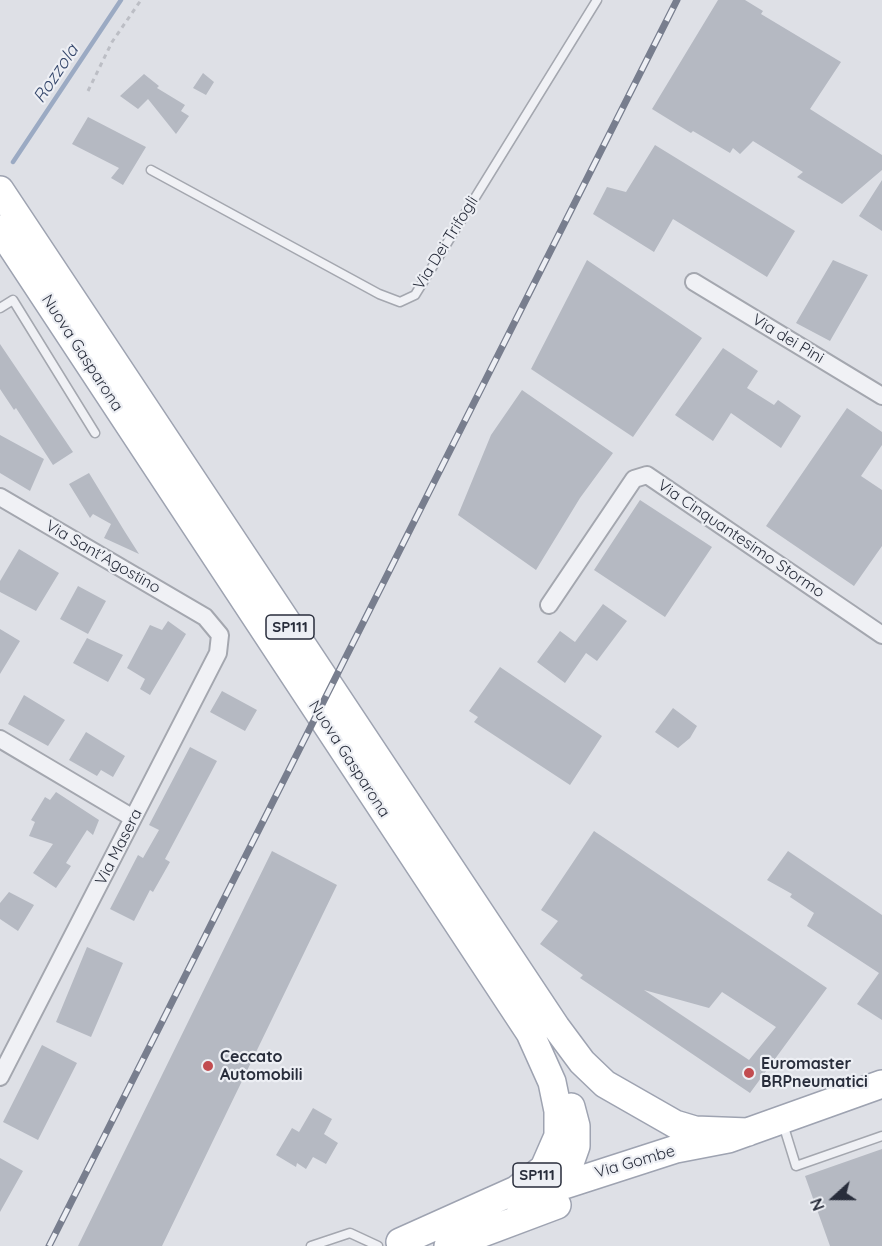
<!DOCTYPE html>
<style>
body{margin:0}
#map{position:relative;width:882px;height:1246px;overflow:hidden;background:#dee0e6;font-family:Quicksand,sans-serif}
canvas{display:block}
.north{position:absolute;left:804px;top:1168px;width:60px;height:60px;-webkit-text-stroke:4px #edeff4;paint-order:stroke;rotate:249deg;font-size:16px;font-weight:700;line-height:24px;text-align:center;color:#282d3b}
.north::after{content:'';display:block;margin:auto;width:21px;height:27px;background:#282d3b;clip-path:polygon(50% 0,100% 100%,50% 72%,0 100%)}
</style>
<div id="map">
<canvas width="882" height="1246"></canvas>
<div class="north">N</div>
</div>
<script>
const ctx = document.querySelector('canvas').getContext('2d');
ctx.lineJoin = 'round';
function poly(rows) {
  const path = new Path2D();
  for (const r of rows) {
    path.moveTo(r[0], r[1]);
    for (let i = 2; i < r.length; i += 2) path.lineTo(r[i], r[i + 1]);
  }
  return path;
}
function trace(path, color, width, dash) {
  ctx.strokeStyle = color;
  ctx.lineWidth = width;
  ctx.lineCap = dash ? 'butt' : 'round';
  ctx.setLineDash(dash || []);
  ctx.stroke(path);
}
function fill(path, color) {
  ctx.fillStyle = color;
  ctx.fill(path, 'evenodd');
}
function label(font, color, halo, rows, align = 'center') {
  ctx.font = font + ' Quicksand,sans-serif';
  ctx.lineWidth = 4.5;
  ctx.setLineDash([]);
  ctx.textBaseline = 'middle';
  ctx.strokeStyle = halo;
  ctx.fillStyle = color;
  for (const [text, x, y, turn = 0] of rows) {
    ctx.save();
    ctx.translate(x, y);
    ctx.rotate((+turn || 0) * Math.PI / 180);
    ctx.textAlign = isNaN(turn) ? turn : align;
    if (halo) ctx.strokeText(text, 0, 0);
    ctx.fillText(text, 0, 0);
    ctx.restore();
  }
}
trace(poly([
 [13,162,121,0]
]), '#9baac3', 4.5);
fill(poly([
 [718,0,745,0,763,11,761,14,841,62,810,109,882,155,882,170,842,204,797,177,803,172,753,141,740,154,733,148,730,153,693,131,691,133,652,109],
 [203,73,214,82,206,95,193,88],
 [144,74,159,86,157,88,185,105,181,111,189,116,176,134,148,99,138,109,120,96],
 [88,117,146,147,123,185,111,178,119,168,72,144],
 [655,145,795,231,767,277,673,219,654,252,593,214,607,187,626,192],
 [882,180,882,231,859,216],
 [587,260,702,338,633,437,531,369],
 [833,260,868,275,830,341,796,323],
 [0,344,73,452,53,465,16,408,14,410,0,389],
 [723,348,758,371,747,388,774,405,778,400,801,416,781,448,731,413,713,441,675,415],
 [522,390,613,453,580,498,536,570,458,515,491,435],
 [847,408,882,432,882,445,861,476,882,490,882,546,854,586,766,526],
 [0,435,44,459,30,491,0,473],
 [89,473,125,532,139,554,104,538,111,524,93,514,90,518,69,484],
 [640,500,712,547,665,617,594,570],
 [19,549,59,573,36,611,0,592,0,581],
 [78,586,106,601,88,634,60,619],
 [603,604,627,621,597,661,586,653,565,683,537,662,560,631,575,642],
 [168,621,186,634,150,695,140,689,145,679,127,668,150,625,162,630],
 [0,629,20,641,0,674],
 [87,638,123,655,108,682,73,663],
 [500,667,602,736,570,785,474,722,478,717,469,711],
 [222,691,257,710,245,731,210,712],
 [24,695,65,720,48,746,8,724],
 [673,708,697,726,690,738,678,748,655,732],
 [86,732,125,756,113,777,101,770,97,776,69,760],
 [190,747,217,761,165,859,170,862,153,892,150,890,134,921,110,909,138,855,143,858,159,830,149,825],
 [56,792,99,820,93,835,87,830,66,863,71,866,56,888,33,873,53,844,29,836,35,822,31,820,45,797,50,800],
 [594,831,827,988,750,1093,580,978,583,975,540,944,558,921,541,910],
 [644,990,709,1008,722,992,776,1027,749,1060],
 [272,851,337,885,162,1246,78,1246],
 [788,851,882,915,882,1020,857,1004,879,973,807,926,814,913,790,897,792,894,767,880],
 [9,892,34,905,18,931,0,919,0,903],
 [87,947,123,963,91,1037,56,1022],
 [42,1045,77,1063,38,1140,3,1122],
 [313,1108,332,1119,324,1134,338,1143,326,1164,313,1157,306,1169,297,1163,296,1167,276,1155,292,1128,299,1132],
 [882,1149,882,1246,830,1246,805,1176],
 [0,1158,23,1171,0,1212]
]), '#b5b9c2');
const service = poly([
 [151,170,379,294,400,302,415,295,597,0],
 [0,308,13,300,95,433],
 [783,1124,796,1166,882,1136],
 [311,1246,350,1233,378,1246]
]);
const minor = poly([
 [694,282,882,396],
 [0,497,205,617,220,635,218,653,0,1077],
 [549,605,634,479,647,475,882,635],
 [0,739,133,818]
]);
const primary = poly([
 [0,190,556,1027,582,1062,605,1084,675,1124,695,1130,748,1132],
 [0,229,530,1033,552,1082,558,1111,558,1136,544,1168,516,1190,400,1242],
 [555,1190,563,1183,576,1146,576,1126,571,1107],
 [518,1200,676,1149,728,1139,882,1084],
 [448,1246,557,1205]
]);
trace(service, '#a4a7af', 11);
trace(minor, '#a4a7af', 20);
trace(primary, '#9ea3b1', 30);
trace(poly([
 [88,91,112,42,141,0]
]), '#bcbec5', 3, [4.5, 4.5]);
trace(service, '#f0f1f5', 8);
trace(minor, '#f0f1f5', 16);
trace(primary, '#fff', 27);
const rail = poly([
 [49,1246,677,0]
]);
trace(rail, '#787e8e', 7);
trace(rail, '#edeff4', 4.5, [14]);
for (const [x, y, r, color] of [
 [208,1066,6,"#c24c50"],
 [749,1073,6,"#c24c50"]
]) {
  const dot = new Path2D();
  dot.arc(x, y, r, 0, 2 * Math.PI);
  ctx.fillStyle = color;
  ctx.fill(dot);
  trace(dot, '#edeff4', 2);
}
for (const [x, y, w] of [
 [290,627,48],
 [537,1175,48]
]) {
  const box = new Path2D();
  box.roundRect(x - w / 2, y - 12, w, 24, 4.5);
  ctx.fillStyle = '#edeff4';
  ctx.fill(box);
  trace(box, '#282d3b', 1.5);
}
label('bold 15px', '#282d3b', null, [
 ["SP111",290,627],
 ["SP111",537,1175]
]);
label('16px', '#282d3b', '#edeff4', [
 ["Via Dei Trifogli",446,243,-58],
 ["Via dei Pini",788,339,31],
 ["Nuova Gasparona",82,353,57],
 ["Via Cinquantesimo Stormo",741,539,34],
 ["Via Sant'Agostino",103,557,30],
 ["Nuova Gasparona",349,759,57],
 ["Via Masera",119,847,-63],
 ["Via Gombe",635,1162,-16]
]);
label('bold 16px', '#282d3b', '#edeff4', [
 ["Ceccato",220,1057],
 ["Automobili",220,1075],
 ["Euromaster",761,1064],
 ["BRPneumatici",761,1082]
], 'left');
label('italic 18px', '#36486c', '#edeff4', [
 ["Rozzola",56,74,-56]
]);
</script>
